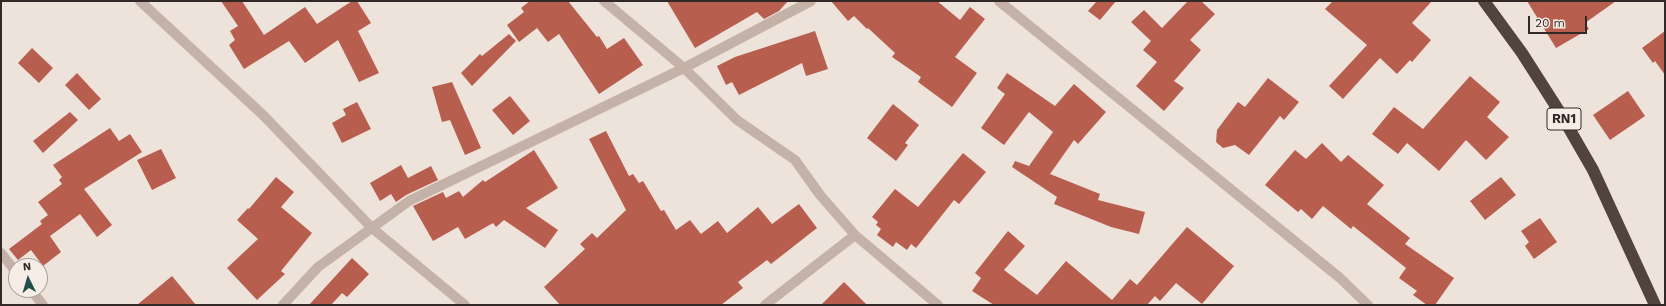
<!DOCTYPE html>
<style>
body{margin:0}
#map{position:relative;width:1666px;height:306px;overflow:hidden;background:#eee3da;font-family:"Work Sans",sans-serif}
canvas{display:block}
.frame{position:absolute;inset:0;border:2px solid #322927;pointer-events:none}
.north{position:absolute;left:8px;top:258px;width:40px;height:40px;box-sizing:border-box;background:#f6ede6;border:1px solid #a89f9a;border-radius:50%;rotate:355deg;font-size:11px;font-weight:700;line-height:16px;text-align:center;color:#322927}
.north::after{content:'';display:block;margin:auto;width:14px;height:18px;background:#224e4d;clip-path:polygon(50% 0,100% 100%,50% 72%,0 100%)}
.scale{position:absolute;left:1528px;top:16px;width:59px;height:18px;box-sizing:border-box;border:2px solid #322927;border-top:0;padding-left:5px;font-size:12px;line-height:14px;white-space:nowrap;color:#322927;-webkit-text-stroke:3px #f6ede6;paint-order:stroke}
</style>
<div id="map">
<canvas width="1666" height="306"></canvas>
<div class="frame"></div>
<div class="north">N</div>
<div class="scale">20 m</div>
</div>
<script>
const ctx = document.querySelector('canvas').getContext('2d');
ctx.lineJoin = 'round';
function fill(path, color) {
  ctx.fillStyle = color;
  ctx.fill(path, 'evenodd');
}
function poly(rows) {
  const path = new Path2D();
  for (const r of rows) {
    path.moveTo(r[0], r[1]);
    for (let i = 2; i < r.length; i += 2) path.lineTo(r[i], r[i + 1]);
  }
  return path;
}
function trace(path, color, width, dash) {
  ctx.strokeStyle = color;
  ctx.lineWidth = width;
  ctx.lineCap = dash ? 'butt' : 'round';
  ctx.setLineDash(dash || []);
  ctx.stroke(path);
}
function label(font, color, halo, rows, align = 'center') {
  ctx.font = font + ' "Work Sans",sans-serif';
  ctx.lineWidth = 4;
  ctx.setLineDash([]);
  ctx.textBaseline = 'middle';
  ctx.strokeStyle = halo;
  ctx.fillStyle = color;
  for (const [text, x, y, turn = 0] of rows) {
    ctx.save();
    ctx.translate(x, y);
    ctx.rotate((+turn || 0) * Math.PI / 180);
    ctx.textAlign = isNaN(turn) ? turn : align;
    if (halo) ctx.strokeText(text, 0, 0);
    ctx.fillText(text, 0, 0);
    ctx.restore();
  }
}
fill(poly([
 [221,1,242,1,264,35,305,7,317,24,352,1,357,1,371,23,358,31,379,73,359,82,338,40,305,63,289,41,244,69,229,45,235,40,230,31,238,26],
 [530,1,568,1,597,37,599,36,607,49,624,38,643,65,599,94,559,34,548,42,537,28,519,42,507,25,524,12,521,8],
 [667,1,788,1,779,11,764,19,757,12,695,48],
 [831,1,937,1,960,20,970,7,985,19,955,57,977,73,952,107,918,82,921,77,892,57,895,53,868,28,867,29,854,16,848,21],
 [1097,1,1116,1,1100,20,1088,11],
 [1188,1,1201,1,1215,14,1190,40,1201,50,1174,81,1184,88,1164,111,1136,86,1157,62,1143,50,1151,41,1131,22,1144,10,1162,28],
 [1333,1,1432,1,1412,23,1431,40,1412,62,1410,60,1397,74,1380,58,1343,99,1329,86,1367,45,1325,9],
 [1527,1,1616,1,1585,23,1589,29,1556,48],
 [815,31,828,69,806,76,802,63,739,95,732,82,726,85,717,66,735,57],
 [1665,31,1665,75,1655,61,1653,63,1642,48],
 [509,34,516,41,472,86,461,73,480,54,482,56],
 [32,48,53,68,39,83,18,63],
 [77,73,101,99,89,110,65,85],
 [1007,73,1055,106,1074,84,1106,112,1078,144,1074,140,1050,174,1100,194,1098,200,1145,212,1139,234,1111,227,1054,204,1057,197,1012,167,1015,161,1029,166,1053,132,1029,112,1004,145,981,128,1005,94,997,88],
 [1470,76,1500,102,1487,117,1509,137,1486,160,1466,140,1439,171,1407,143,1398,154,1372,134,1394,107,1423,129],
 [1268,78,1299,102,1284,120,1280,116,1249,155,1235,145,1223,148,1216,142,1217,130,1238,102,1245,107],
 [452,82,481,148,465,155,450,120,442,122,432,87],
 [1628,91,1645,116,1610,140,1593,115],
 [510,96,530,121,513,135,492,110],
 [357,102,371,129,342,143,332,123,346,115,343,109],
 [893,104,919,125,905,143,908,145,896,161,867,138],
 [70,112,78,120,43,153,33,141],
 [110,128,119,141,130,134,142,152,84,189,112,225,97,237,80,214,50,236,61,252,43,266,31,250,18,260,9,249,42,224,40,221,48,215,38,202,62,184,59,180,62,177,53,165],
 [606,131,629,176,633,174,639,183,643,181,661,211,664,210,676,230,690,220,701,234,718,221,727,233,758,207,772,224,799,204,817,228,771,264,767,260,738,282,743,288,721,305,560,305,544,287,585,249,580,244,592,233,597,238,626,210,589,139],
 [1322,143,1341,162,1348,155,1384,185,1367,204,1410,238,1405,244,1454,278,1435,305,1427,305,1413,295,1417,291,1399,278,1406,268,1353,226,1351,229,1323,206,1312,219,1301,209,1298,212,1265,185,1295,150,1306,159],
 [161,149,176,178,152,190,137,160],
 [534,150,558,188,526,208,558,230,545,248,504,220,496,227,493,223,465,239,458,227,433,241,413,206,443,192,446,198,459,191,463,197,483,180,485,182],
 [963,153,986,172,959,204,954,200,916,248,911,244,907,250,896,242,893,247,877,235,881,229,876,225,878,222,872,217,895,189,918,207],
 [401,165,408,178,431,166,438,180,406,195,396,202,391,194,380,201,370,183],
 [276,177,294,192,281,207,312,233,281,271,285,274,257,300,227,268,258,239,237,220,248,208,249,209],
 [1501,177,1516,195,1485,220,1470,201],
 [1540,218,1557,242,1534,259,1525,246,1529,242,1521,231],
 [1187,227,1234,266,1202,304,1176,283,1160,301,1155,296,1147,305,994,305,972,291,981,278,975,273,1008,231,1025,246,1004,270,1037,295,1066,261,1112,300,1130,279,1137,285],
 [352,258,369,274,347,297,342,293,331,305,309,305],
 [172,276,196,305,137,305],
 [844,282,867,305,821,305]
]), '#b75e4f');
trace(poly([
 [140,1,263,115,372,228,465,305],
 [604,1,684,68,737,120,795,160,820,195,855,235,938,305],
 [999,1,1340,278,1368,305],
 [1,253,16,272],
 [31,290,43,305],
 [283,305,318,267,409,201,684,68,811,1],
 [765,305,855,235]
]), '#c4b2a8', 10);
trace(poly([
 [1484,1,1522,53,1559,111,1593,170,1655,305]
]), '#52433f', 12);
for (const [x, y, w] of [
 [1564,119,34]
]) {
  const box = new Path2D();
  box.roundRect(x - w / 2, y - 11, w, 22, 3);
  ctx.fillStyle = '#f6ede6';
  ctx.fill(box);
  trace(box, '#322927', 1);
}
label('bold 13px', '#322927', null, [
 ["RN1",1564,119]
]);
</script>
